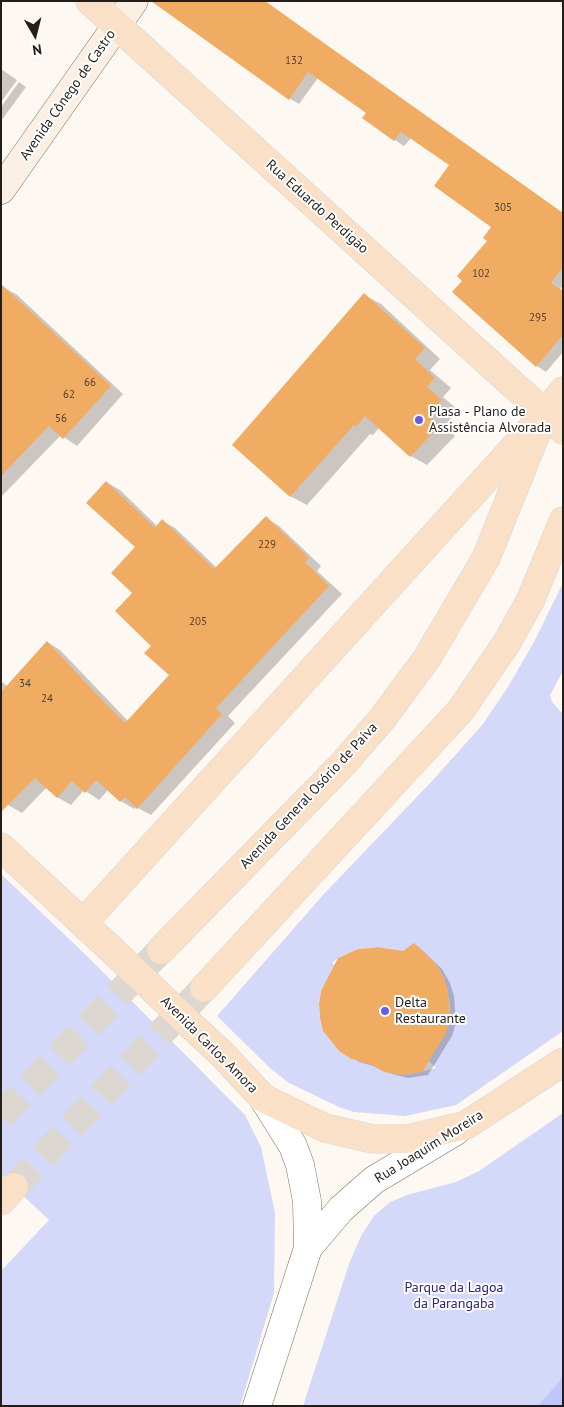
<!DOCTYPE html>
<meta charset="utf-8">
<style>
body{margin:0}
#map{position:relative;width:564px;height:1407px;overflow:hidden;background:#fef8f2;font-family:"PT Sans",sans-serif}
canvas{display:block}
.frame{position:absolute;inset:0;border:2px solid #231e19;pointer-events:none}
.north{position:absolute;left:10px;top:10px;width:50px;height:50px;-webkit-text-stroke:4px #fff;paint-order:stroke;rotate:172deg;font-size:14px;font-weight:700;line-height:20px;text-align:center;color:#231e19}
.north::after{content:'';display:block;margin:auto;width:18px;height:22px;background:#231e19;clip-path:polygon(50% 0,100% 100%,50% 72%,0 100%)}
</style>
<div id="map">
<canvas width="564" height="1407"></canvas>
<div class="frame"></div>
<div class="north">N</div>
</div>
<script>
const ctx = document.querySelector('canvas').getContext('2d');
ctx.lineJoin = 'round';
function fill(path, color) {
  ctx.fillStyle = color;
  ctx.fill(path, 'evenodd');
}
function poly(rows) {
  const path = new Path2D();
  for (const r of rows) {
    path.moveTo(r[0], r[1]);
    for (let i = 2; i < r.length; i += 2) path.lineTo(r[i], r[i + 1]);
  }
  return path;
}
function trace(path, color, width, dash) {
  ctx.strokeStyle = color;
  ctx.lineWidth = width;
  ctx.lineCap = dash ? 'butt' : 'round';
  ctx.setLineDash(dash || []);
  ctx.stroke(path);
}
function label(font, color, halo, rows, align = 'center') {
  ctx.font = font + ' "PT Sans",sans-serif';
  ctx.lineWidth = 4;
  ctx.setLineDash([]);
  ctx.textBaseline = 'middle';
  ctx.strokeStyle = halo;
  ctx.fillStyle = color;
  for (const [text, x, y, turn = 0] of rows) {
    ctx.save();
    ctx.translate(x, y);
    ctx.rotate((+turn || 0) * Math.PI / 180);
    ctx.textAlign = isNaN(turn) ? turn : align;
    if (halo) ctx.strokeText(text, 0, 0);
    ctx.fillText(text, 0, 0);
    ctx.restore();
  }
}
fill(poly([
 [563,583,563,671,550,695,552,702,563,714,563,1031,456,1105,405,1116,354,1112,339,1107,289,1083,270,1068,217,1016,323,895,433,780,483,724,508,687,534,642],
 [378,947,392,949,395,958,413,956,418,947,436,964,444,978,450,1004,450,1019,429,1061,436,1068,411,1074,401,1075,376,1063,365,1063,351,1059,339,1051,323,1031,320,1018,319,1004,321,991,338,967,332,963,338,958,358,949],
 [1,874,89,958,245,1115,261,1147,275,1213,274,1293,240,1406,1,1406,1,1271,49,1220,1,1175],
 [563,1113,563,1406,303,1406,349,1264,362,1234,374,1216,390,1202,407,1195,456,1182,479,1171]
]), '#d4d8f9');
fill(poly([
 [563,1374,563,1406,538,1406,559,1382]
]), '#c1c6f9');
fill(poly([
 [264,1,563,214,563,285,560,289,563,291,563,352,546,372,537,366,464,281,489,240,492,227,451,165,411,138,404,146,395,140,364,118,368,113,318,78,299,104,289,98],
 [1,69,17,80,1,102],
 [19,82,26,87,1,121,1,107],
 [2,287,16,294,123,394,77,446,61,435,1,497],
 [364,295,381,304,440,359,430,370,451,388,443,397,458,410,444,426,455,436,427,465,411,456,379,428,373,435,370,434,307,505,290,496],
 [106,482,120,490,158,527,162,521,175,528,217,568,266,518,279,526,321,566,317,571,342,594,228,716,235,723,151,815,136,807,134,809,121,801,108,790,99,800,84,790,71,805,57,797,47,787,22,813,8,805,1,799,1,681,8,687,47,642,60,650,128,721,171,674,153,646,134,593,137,547],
 [414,944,420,948,442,969,450,983,454,996,456,1023,452,1036,428,1075,408,1078,392,1074,377,1067,359,1062,340,1050,404,953]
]), '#0003');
fill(poly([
 [151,1,265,1,563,213,563,267,551,283,563,291,563,335,536,367,452,292,462,281,457,276,487,241,483,238,491,227,434,186,449,165,401,132,394,141,362,118,366,113,308,72,289,100],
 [1,284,111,386,63,439,49,426,1,476],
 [364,293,425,348,415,359,435,378,427,387,442,400,428,415,440,425,410,457,365,416,356,427,354,425,290,497,232,445],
 [106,481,155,528,162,519,214,569,266,516,309,558,305,562,329,586,216,708,222,714,137,809,125,797,120,802,96,780,85,793,72,781,57,798,35,778,1,812,1,692,47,641,102,700,125,723,169,675,144,653,151,646,115,611,132,593,111,573,135,547,86,503],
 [414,943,436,964,444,978,448,991,450,1019,446,1033,422,1072,401,1075,384,1072,370,1064,351,1059,339,1051,323,1031,320,1018,319,1004,321,991,338,958,358,949,370,948,378,947,403,951]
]), '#f1ac64');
trace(poly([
 [1,1116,161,950],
 [14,1187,204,988]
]), '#ddd7d1', 28, [28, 14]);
const street = poly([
 [308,1248,341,1209,374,1180,456,1131],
 [257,1406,308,1248,307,1201,300,1165,293,1146,263,1098]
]);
const secondary = poly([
 [1,190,134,1]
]);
const primary = poly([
 [90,1,563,430],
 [1,847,113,951],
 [83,923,532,428],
 [161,950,342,765,382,719,427,658,486,558,544,414,563,391],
 [204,988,460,711,506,644,531,599,563,521],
 [195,1029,223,1055,263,1098,325,1128,373,1139,407,1139,466,1125,563,1062],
 [1,1201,14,1187]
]);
trace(street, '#7b6f62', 29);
trace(secondary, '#7b6f62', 29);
trace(primary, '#d7d6d6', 29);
trace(street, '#fff', 28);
trace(secondary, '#fcefe3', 28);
trace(primary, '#fae0c7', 28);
const primaryBridge = poly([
 [113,951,195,1029]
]);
trace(primaryBridge, '#d7d6d6', 29, []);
trace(primaryBridge, '#fae0c7', 28);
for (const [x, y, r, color] of [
 [419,420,5,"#6561da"],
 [385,1011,5,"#6561da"]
]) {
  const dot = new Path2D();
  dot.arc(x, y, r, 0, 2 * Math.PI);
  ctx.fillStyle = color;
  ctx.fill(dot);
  trace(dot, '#fff', 2);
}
label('11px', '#56422c', null, [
 ["132",294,61],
 ["305",503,208],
 ["102",481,274],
 ["295",538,318],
 ["66",90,383],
 ["62",69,395],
 ["56",61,419],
 ["229",267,545],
 ["205",198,622],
 ["34",25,684],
 ["24",47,699]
]);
label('14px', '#231e19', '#fff', [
 ["Avenida Cônego de Castro",68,95,-55],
 ["Rua Eduardo Perdigão",317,207,42],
 ["Avenida General Osório de Paiva",309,796,-47],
 ["Avenida Carlos Amora",209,1045,45],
 ["Rua Joaquim Moreira",429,1147,-32]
]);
label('14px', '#231e19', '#fff', [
 ["Plasa - Plano de",429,412],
 ["Assistência Alvorada",429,428],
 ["Delta",395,1003],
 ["Restaurante",395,1019]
], 'left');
label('14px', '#2d207f', '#fff', [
 ["Parque da Lagoa",454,1288],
 ["da Parangaba",454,1304]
]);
</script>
